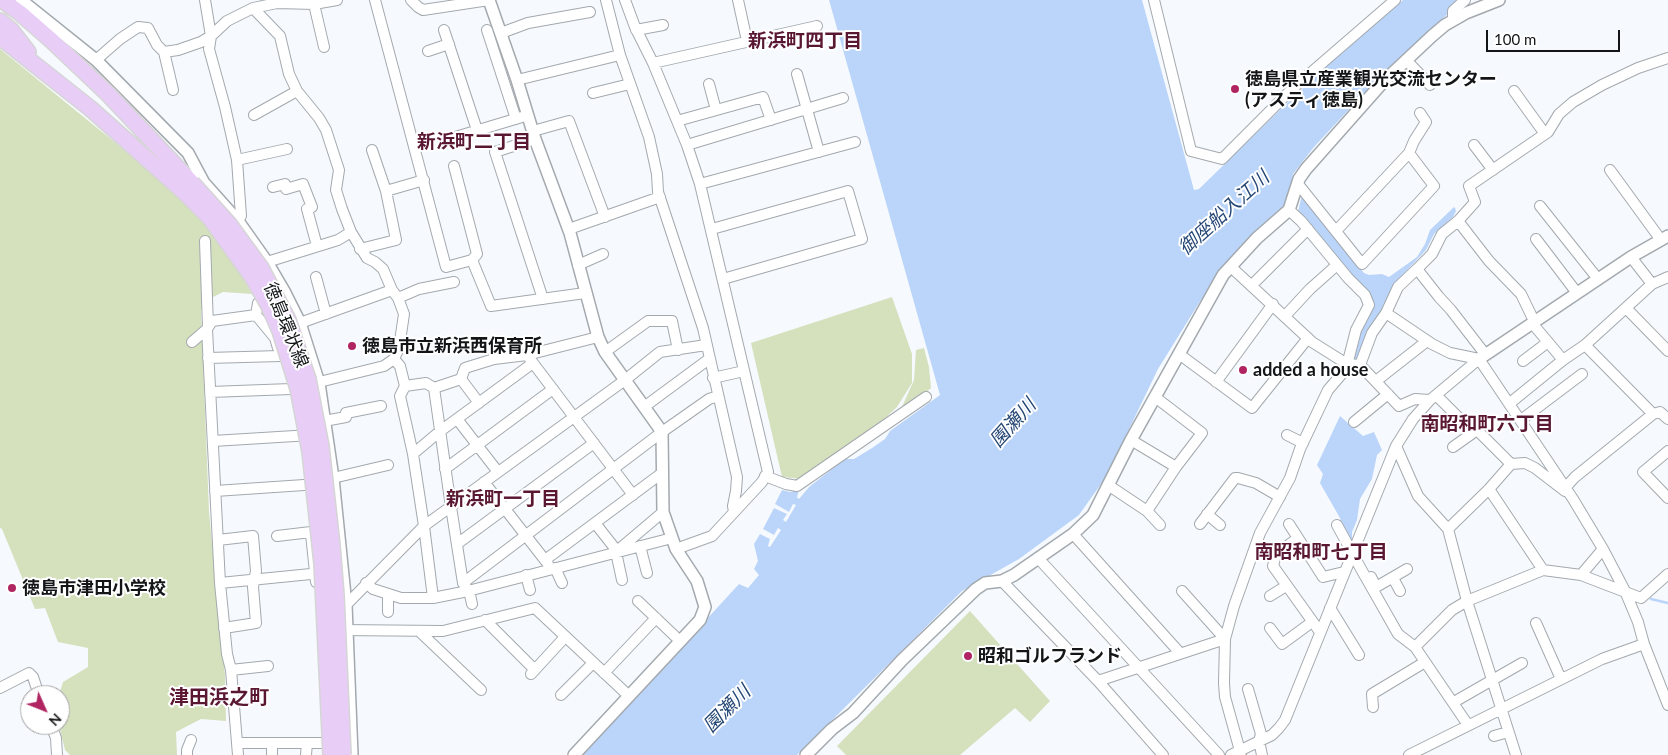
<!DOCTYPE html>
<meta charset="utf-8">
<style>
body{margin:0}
#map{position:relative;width:1668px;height:755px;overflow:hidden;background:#f6fafe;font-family:Lato,sans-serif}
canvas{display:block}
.north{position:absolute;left:20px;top:685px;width:50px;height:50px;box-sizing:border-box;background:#fff;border:1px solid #a1a1a2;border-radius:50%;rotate:134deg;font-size:14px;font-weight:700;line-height:20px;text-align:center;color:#131517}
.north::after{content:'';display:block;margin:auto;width:18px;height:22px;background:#b02561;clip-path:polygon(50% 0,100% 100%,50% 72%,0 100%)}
.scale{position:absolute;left:1486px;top:30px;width:134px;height:22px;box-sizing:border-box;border:2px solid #131517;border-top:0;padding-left:6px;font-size:15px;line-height:18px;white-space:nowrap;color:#131517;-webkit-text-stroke:4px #fff;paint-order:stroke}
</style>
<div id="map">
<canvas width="1668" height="755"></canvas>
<div class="north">N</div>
<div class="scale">100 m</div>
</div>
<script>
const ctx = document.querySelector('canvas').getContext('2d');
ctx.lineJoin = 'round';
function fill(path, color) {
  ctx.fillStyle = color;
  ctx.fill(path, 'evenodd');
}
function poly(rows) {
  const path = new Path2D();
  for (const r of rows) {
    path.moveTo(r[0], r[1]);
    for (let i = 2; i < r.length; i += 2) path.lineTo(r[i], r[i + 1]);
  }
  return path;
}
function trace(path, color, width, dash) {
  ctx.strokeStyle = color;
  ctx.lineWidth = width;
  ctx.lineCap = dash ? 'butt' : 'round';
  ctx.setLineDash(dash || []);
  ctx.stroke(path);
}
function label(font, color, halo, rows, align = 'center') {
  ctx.font = font + ' Lato,"Noto Sans JP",sans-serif';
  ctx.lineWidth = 4;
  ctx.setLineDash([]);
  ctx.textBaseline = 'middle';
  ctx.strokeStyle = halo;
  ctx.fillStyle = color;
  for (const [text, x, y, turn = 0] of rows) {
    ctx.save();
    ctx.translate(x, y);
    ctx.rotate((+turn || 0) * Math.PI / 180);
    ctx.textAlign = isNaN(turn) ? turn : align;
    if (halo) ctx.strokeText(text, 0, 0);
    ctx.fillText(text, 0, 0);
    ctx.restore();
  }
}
fill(poly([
 [0,49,176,192,225,247,252,294,223,292,213,297,201,310,209,512,225,676,226,721,201,719,176,732,177,755,70,755,65,750,59,725,59,695,63,682,88,667,88,648,58,642,45,608,35,609,2,529,0,528],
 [892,297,912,354,912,383,897,407,866,436,802,479,782,477,751,343],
 [924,348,929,367,931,388,915,402,901,409,914,380,916,350],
 [970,611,1050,701,1030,722,1015,708,960,755,846,755,837,746]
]), '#d5e0bd');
fill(poly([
 [829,0,1142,0,1194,190,1199,189,1284,106,1355,40,1403,0,1463,0,1381,75,1314,147,1293,174,1290,190,1285,206,1249,237,1214,281,1199,303,1158,369,1106,477,1079,515,1019,559,962,591,797,755,582,755,739,584,748,588,759,575,754,569,758,561,754,544,760,534,770,539,768,546,770,547,781,530,778,528,774,535,763,529,774,508,787,514,783,520,786,522,796,505,793,504,789,512,775,504,782,490,790,492,799,490,797,497,799,499,809,487,845,459,854,459,872,448,885,439,890,431,940,395],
 [1302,195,1364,273,1369,275,1382,274,1389,277,1417,257,1425,244,1430,230,1454,207,1455,208,1456,211,1453,217,1434,234,1426,250,1395,283,1384,313,1357,360,1352,359,1356,339,1372,306,1373,300,1298,211],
 [1340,416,1363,436,1374,432,1382,450,1377,455,1372,479,1360,499,1357,520,1352,532,1352,543,1348,542,1340,518,1320,483,1323,474,1317,465]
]), '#bbd5fa');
trace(poly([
 [1651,599,1668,603]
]), '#bbd5fa', 2.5);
const minor = poly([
 [375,0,446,267,472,260],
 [411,0,418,7,423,10,489,0],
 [606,0,620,55,649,137,657,174,658,192,703,328,737,477,736,491,733,506,734,512],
 [625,0,635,27,653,63,687,145,700,184,768,472,762,482,712,536,676,549],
 [738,0,747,41],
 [1154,0,1191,151,1222,159,1292,89,1395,0],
 [314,4,324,47],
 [253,8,280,36,289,74,297,91,319,118,326,130,339,170,336,190,342,209,351,232,367,258,375,262,383,269,392,290],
 [1453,20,1453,11,1465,0],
 [444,30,477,130],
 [487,30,516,119],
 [636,30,663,25],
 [501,33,528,23,590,12],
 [428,51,449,44],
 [164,52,173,90],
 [96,60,120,39,138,27,148,28,157,45,164,52,178,50,201,42,211,36,205,0],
 [1406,60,1430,85],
 [653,63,817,26],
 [797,74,819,152],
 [517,80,620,55],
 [709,84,716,110],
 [1514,91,1545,134],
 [593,93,630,84],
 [254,115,297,91],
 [677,121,763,97,771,120],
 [533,131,569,121,605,217],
 [452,138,522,117],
 [535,139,495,152,543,299],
 [687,145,843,98],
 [1474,145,1493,170],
 [237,160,287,149],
 [454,166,477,254,472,260,491,306,585,293],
 [1610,170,1661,240],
 [700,184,855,142],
 [1298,184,1362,264,1434,186,1409,153,1414,141,1426,122,1420,113],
 [273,187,285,184,286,189,303,184,312,207,307,209,317,246],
 [386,191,424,180],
 [1540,206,1598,279],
 [238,221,241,216,237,160,225,107,209,49,211,36,227,21,253,8,277,3,314,4,337,0],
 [1458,221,1489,261,1521,294,1534,321],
 [569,229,660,197],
 [712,229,848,191,862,239,723,279],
 [1336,231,1409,153],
 [1536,239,1577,293],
 [205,241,208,327],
 [360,249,396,240,386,191,372,150],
 [1631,257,1652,284,1668,277],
 [267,262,338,240,351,232],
 [578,265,603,254],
 [1231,267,1312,342,1347,364,1360,365,1399,406,1415,399,1430,400],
 [1417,269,1439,297,1451,310,1485,354],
 [316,277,326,314],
 [1252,285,1308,229],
 [270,298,258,303,256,315,275,338,278,348],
 [1626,308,1668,351],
 [1386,313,1432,344,1450,353,1479,359,1573,499,1603,549,1625,591,1638,622,1644,644,1668,705],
 [1285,316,1310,289,1337,265],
 [300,323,392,290,398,298,419,289,454,282],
 [1532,323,1563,360],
 [192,342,207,329],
 [1585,345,1652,284],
 [605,352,648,321,672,321,678,350],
 [1179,354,1252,408,1308,338],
 [527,355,633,495],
 [208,358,280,356,292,353],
 [394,359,400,366,405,386],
 [1523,361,1548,342],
 [1360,365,1372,333,1386,313,1398,287,1417,269,1432,254,1442,234,1458,221,1475,202,1469,186,1548,132,1559,114,1573,102,1602,85,1638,68,1668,58],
 [713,378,744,371],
 [461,379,479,403],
 [1376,381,1427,341],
 [1216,382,1273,304],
 [434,388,451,507,463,583,466,587],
 [210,392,291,389,384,366,394,359,399,348,404,314,398,298],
 [1436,395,1458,417,1477,430,1511,464,1525,463,1535,468,1565,491],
 [1510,403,1563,360,1585,345,1653,414,1660,412,1668,419],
 [644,407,709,359],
 [457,419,498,472],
 [1521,420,1582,374],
 [324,421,346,417,346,413,381,406],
 [1354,422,1388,394],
 [1287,435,1303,443],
 [1131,440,1176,467],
 [213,441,311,435],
 [1396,446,1418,496,1448,529,1489,489,1511,464],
 [1453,447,1477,430],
 [1668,451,1643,472,1668,498],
 [413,454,439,432,533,363],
 [445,469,553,389],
 [765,476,786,484,797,486,926,397],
 [333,478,388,465],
 [484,482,548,564],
 [1108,485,1147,511,1176,467,1202,433,1155,397],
 [1565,488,1575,477,1653,414],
 [1489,489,1543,570],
 [215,491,319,484],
 [1147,511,1160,525],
 [1207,514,1220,525],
 [595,523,617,551,663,512],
 [1200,524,1235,478,1238,478,1256,483,1280,497],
 [1289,524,1298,538],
 [1337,525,1361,569,1398,634,1415,647,1468,725],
 [1448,529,1467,601,1516,755],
 [311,534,316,582],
 [1073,534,1180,653],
 [277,536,311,532],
 [218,540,253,536,256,571,253,587,256,623,224,628],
 [457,544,594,443],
 [640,546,647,573],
 [616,552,622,580],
 [1038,558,1219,755],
 [545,560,662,473],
 [555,568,562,583],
 [526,575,530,590],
 [1581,575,1603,549],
 [1371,577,1376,587,1407,569],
 [1393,578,1400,591],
 [1002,581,1098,681,1163,755],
 [220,583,321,573],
 [366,583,373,589,401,598,433,598,468,591,672,538],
 [463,583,662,432,709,399,718,396],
 [469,590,472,604],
 [1270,596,1286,586],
 [433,598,424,526,413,454,400,396,405,386,426,383,434,388,461,379,465,368,494,359,527,355,598,337],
 [638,601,680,641],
 [346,605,424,526,625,380,660,352,706,345],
 [1330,608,1359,655],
 [388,612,388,594],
 [485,620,535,670],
 [1536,623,1561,679],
 [1270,628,1282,644,1312,622],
 [339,630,443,631,535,608,629,696],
 [420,632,481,690],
 [1320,632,1273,566,1276,554,1298,538,1323,577,1344,572],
 [1415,647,1452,610,1467,601,1543,570,1581,575,1641,598,1668,574],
 [231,670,268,666],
 [604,673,656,618],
 [531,674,565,637],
 [1098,681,1225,639,1182,591],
 [0,688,29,673,33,677,39,695],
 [1248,689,1261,734,1259,741,1262,755],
 [561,695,593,663],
 [1454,702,1522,663],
 [1373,707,1372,694,1425,662],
 [51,725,56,738,57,755],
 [1494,736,1508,732],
 [237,743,336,743],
 [1240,751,1225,697,1224,683,1225,639,1234,606,1260,533,1290,478,1300,449,1328,390,1346,369,1356,330,1369,305,1365,295,1348,278,1301,221,1289,210],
 [187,755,187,750,191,740],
 [238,755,231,670,227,654,220,583,207,329,212,321,256,315],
 [272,755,272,743],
 [306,755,307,743],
 [1231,755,1272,735,1279,728,1285,720,1396,446,1413,419,1430,400,1479,359],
 [1409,755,1602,659,1644,644]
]);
const tertiary = poly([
 [21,0,96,60,188,153,204,183,238,221,267,262,284,291,300,323,319,383,333,478,346,605,352,755],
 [489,0,517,80,535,139,570,233,598,337,605,352,662,432,663,512,676,549,697,581,705,607,700,620,574,755],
 [1479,359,1631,257,1668,236],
 [1240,751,1240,755],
 [806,755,832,729,853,713,902,660,976,589,985,583,1002,581,1014,575,1073,534,1093,515,1131,440,1223,275,1257,238,1289,210,1299,179,1306,169,1383,82,1432,36,1445,25,1466,13,1499,0]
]);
const primary = poly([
 [2,0,20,13,51,40,108,94,192,183],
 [0,21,11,30,28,52],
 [0,37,91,109,183,191]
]);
trace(minor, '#a3a9ae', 12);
trace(tertiary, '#a3a9ae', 14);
trace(primary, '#d5d5d5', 18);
trace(minor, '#fff', 10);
trace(tertiary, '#fff', 11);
trace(primary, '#e8cef7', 15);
const primaryBridge = poly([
 [192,183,229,224,261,268,288,320,308,379,321,446,332,545,336,595,343,755],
 [183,191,210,218,253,278,269,306,280,331,298,389,310,452,322,564,331,755]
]);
trace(primaryBridge, '#d5d5d5', 18, []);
trace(primaryBridge, '#e8cef7', 15);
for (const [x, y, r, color] of [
 [1235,89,5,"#b02561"],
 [352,346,5,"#b02561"],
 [1243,370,5,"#b02561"],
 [12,588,5,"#b02561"],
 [968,656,5,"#b02561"]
]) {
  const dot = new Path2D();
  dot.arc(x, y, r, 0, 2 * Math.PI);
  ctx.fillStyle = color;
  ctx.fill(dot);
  trace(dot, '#fff', 2);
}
label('bold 18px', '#131517', '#fff', [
 ["徳島県立産業観光交流センター",1245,79],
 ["(アスティ徳島)",1245,100],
 ["徳島市立新浜西保育所",362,346],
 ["added a house",1253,370],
 ["徳島市津田小学校",22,588],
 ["昭和ゴルフランド",978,656]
], 'left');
label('18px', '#131517', '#fff', [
 ["徳島環状線",286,325,68]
]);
label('bold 19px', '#591731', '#fff', [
 ["新浜町四丁目",805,41],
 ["新浜町二丁目",474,142],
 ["南昭和町六丁目",1487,424],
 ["新浜町一丁目",503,499],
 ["南昭和町七丁目",1321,552]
]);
label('italic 19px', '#264876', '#fff', [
 ["御座船入江川",1224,213,-42],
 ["園瀬川",1013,423,-48],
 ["園瀬川",727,709,-45]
]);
label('bold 20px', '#591731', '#fff', [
 ["津田浜之町",219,698]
]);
</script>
